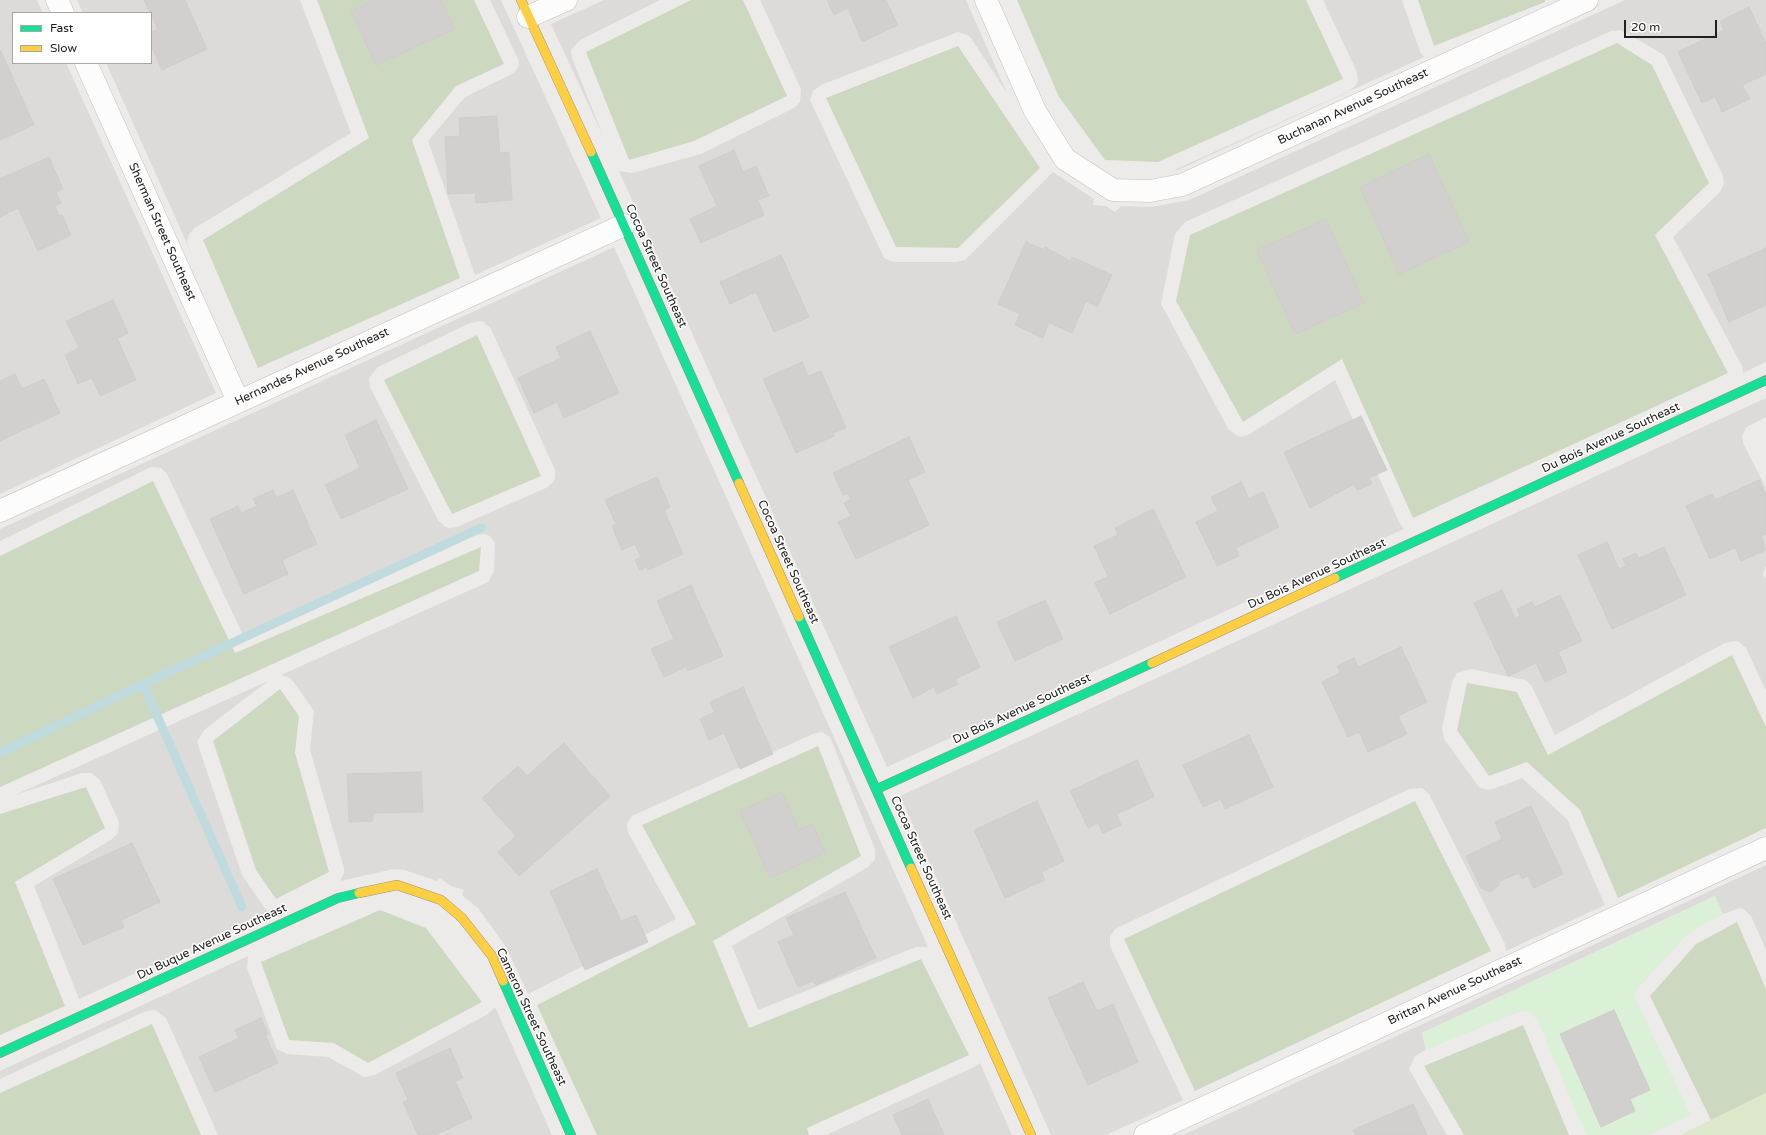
<!DOCTYPE html>
<style>
body{margin:0}
#map{position:relative;width:1766px;height:1135px;overflow:hidden;background:#edebe9;font-family:"Varela Round",sans-serif}
canvas{display:block}
.legend{position:absolute;left:12px;top:12px;width:140px;height:52px;box-sizing:border-box;background:#fff;border:1px solid #a6a6a6;margin:0;padding:5px 7px;list-style:none;font-size:12px;color:#202020}
.legend li{display:flex;align-items:center;gap:8px;height:20px}
.legend b{width:20px;border:1px solid #a6a6a6}
.scale{position:absolute;left:1624px;top:20px;width:93px;height:18px;box-sizing:border-box;border:2px solid #202020;border-top:0;padding-left:5px;font-size:12px;line-height:14px;white-space:nowrap;color:#202020;-webkit-text-stroke:3px #fff;paint-order:stroke}
</style>
<div id="map">
<canvas width="1766" height="1135"></canvas>
<ul class="legend">
<li><b style="height:5px;background:#16e098"></b>Fast</li>
<li><b style="height:5px;background:#ffcf43"></b>Slow</li>
</ul>
<div class="scale">20 m</div>
</div>
<script>
const ctx = document.querySelector('canvas').getContext('2d');
ctx.lineJoin = 'round';
function fill(path, color) {
  ctx.fillStyle = color;
  ctx.fill(path, 'evenodd');
}
function poly(rows) {
  const path = new Path2D();
  for (const r of rows) {
    path.moveTo(r[0], r[1]);
    for (let i = 2; i < r.length; i += 2) path.lineTo(r[i], r[i + 1]);
  }
  return path;
}
function trace(path, color, width, dash) {
  ctx.strokeStyle = color;
  ctx.lineWidth = width;
  ctx.lineCap = dash ? 'butt' : 'round';
  ctx.setLineDash(dash || []);
  ctx.stroke(path);
}
function label(font, color, halo, rows, align = 'center') {
  ctx.font = font + ' "Varela Round",sans-serif';
  ctx.lineWidth = 3;
  ctx.setLineDash([]);
  ctx.textBaseline = 'middle';
  ctx.strokeStyle = halo;
  ctx.fillStyle = color;
  for (const [text, x, y, turn = 0] of rows) {
    ctx.save();
    ctx.translate(x, y);
    ctx.rotate((+turn || 0) * Math.PI / 180);
    ctx.textAlign = isNaN(turn) ? turn : align;
    if (halo) ctx.strokeText(text, 0, 0);
    ctx.fillText(text, 0, 0);
    ctx.restore();
  }
}
fill(poly([
 [0,0,37,0,43,13,13,13,13,63,66,63,216,393,0,494],
 [77,0,300,0,351,133,195,228,189,234,187,242,194,259,106,63,151,63,151,13,83,13],
 [490,0,501,0,601,218,475,275,428,141,465,97,514,73,519,66,519,61],
 [604,0,660,0,580,40,571,50,572,58,603,136,551,24],
 [760,0,966,0,1007,93,971,38,967,35,958,32,821,85,813,91,810,100,884,258,894,262,956,262,965,260,1053,172,1094,199,1093,205,1106,206,1115,212,1121,206,1151,207,1189,200,1625,0,1766,0,1766,362,1743,373,1742,366,1673,237,1720,192,1724,184,1723,176,1664,55,1621,30,1611,31,1185,222,1175,234,1161,304,1229,430,1236,435,1241,437,1250,434,1335,380,1400,524,1404,529,887,767,619,171,632,173,701,154,794,108,800,102,801,89],
 [1323,0,1402,0,1420,52,1424,57,1178,170,1174,170,1349,91,1356,85,1358,81,1357,72],
 [614,247,928,947,916,947,758,1010,732,946,868,867,875,859,875,849,830,737,822,732,813,734,632,816,627,824,628,832,676,919,528,994,506,947,478,908,462,895,464,890,451,886,440,878,437,881,404,870,394,869,340,881,344,873,344,868,310,750,314,711,293,681,290,678,281,675,488,582,494,571,495,543,490,536,485,534,475,535,243,635,167,474,161,468,151,467,0,541,0,529],
 [480,321,484,322,491,329,555,470,555,478,553,482,546,488,457,527,448,528,444,526,438,520,370,387,369,378,378,367,470,323],
 [1766,398,1766,417,1747,427,1742,435,1743,443,1766,488,1766,565,1763,574,1766,579,1766,691,1746,648,1739,642,1735,641,1725,643,1555,735,1531,685,1525,680,1471,669,1457,673,1452,682,1442,728,1444,739,1479,787,1488,790,1493,789,1522,778,1567,819,1605,905,1506,951,1505,944,1429,794,1422,788,1409,789,1115,929,1110,937,1110,946,1183,1100,1106,1135,1051,1135,900,796],
 [268,681,204,730,197,742,242,875,264,907,269,912,79,999,34,886,112,839,118,833,119,822,100,780,91,773,82,773,15,795],
 [1766,865,1766,950,1751,916,1744,909,1740,908,1723,914,1715,896,1422,1033,1426,1050,1415,1056,1409,1069,1447,1135,1183,1135],
 [248,956,247,968,277,1049,287,1054,328,1057,364,1077,375,1075,488,1014,495,1007,552,1135,218,1135,166,1018,155,1010,146,1011,0,1079,0,1071],
 [980,1063,1012,1135,826,1135,974,1067]
]), '#dddbda');
fill(poly([
 [1766,1093,1766,1135,1680,1135]
]), '#dde8cb');
fill(poly([
 [317,0,474,0,504,64,456,86,412,140,460,278,258,368,203,240,369,138],
 [691,0,743,0,787,96,694,141,629,160,586,52],
 [1017,0,1306,0,1343,79,1158,162,1105,160,1059,97],
 [1418,0,1545,0,1545,2,1434,46],
 [1617,43,1652,65,1709,183,1655,235,1728,373,1413,518,1342,359,1243,422,1176,301,1190,235],
 [958,46,1040,168,958,248,896,247,826,98],
 [477,335,541,476,452,514,384,380],
 [153,481,235,653,481,547,479,571,0,787,0,556],
 [1732,655,1766,727,1766,828,1618,898,1580,810,1527,762,1489,776,1457,730,1467,683,1517,692,1548,755],
 [280,689,299,716,295,753,329,872,276,899,256,870,213,741],
 [818,746,861,856,713,941,749,1028,921,959,969,1055,807,1128,809,1135,597,1135,537,1005,696,924,642,825],
 [86,787,105,828,15,882,65,1006,0,1035,0,814],
 [1415,801,1491,951,1195,1091,1124,939],
 [380,910,426,928,482,1002,368,1063,334,1043,289,1040,261,962],
 [1737,922,1766,989,1766,1093,1711,1120,1650,996,1696,944],
 [152,1024,201,1135,0,1135,0,1093],
 [1523,1025,1569,1135,1464,1135,1424,1066]
]), '#ccd9c0');
fill(poly([
 [1715,896,1723,914,1689,933,1638,988,1635,995,1635,999,1691,1115,1649,1135,1586,1135,1537,1019,1527,1011,1518,1012,1426,1050,1422,1033]
]), '#daf0d7');
trace(poly([
 [143,684,242,907],
 [0,753,143,684,481,528]
]), '#bfdbde', 9);
const building = poly([
 [144,0,185,0,207,49,162,70,151,45,151,32,158,29,144,0],
 [374,0,441,0,455,29,376,65,351,11,374,0],
 [827,0,886,0,898,25,862,42,848,8,834,15,827,0],
 [1749,7,1766,44,1766,74,1742,85,1750,99,1722,112,1715,97,1702,103,1678,52,1724,30,1720,21,1749,7],
 [1,51,34,125,0,140,0,52,1,51],
 [497,116,500,153,509,152,512,200,476,203,475,193,448,194,445,137,460,136,459,118,497,116],
 [734,150,743,172,756,166,769,196,758,200,764,215,701,243,690,219,717,206,699,166,734,150],
 [1429,154,1469,242,1399,274,1360,187,1429,154],
 [49,157,63,189,56,192,61,203,55,206,59,216,62,215,71,235,38,251,18,208,0,217,0,179,49,157],
 [1326,219,1364,303,1295,334,1257,250,1326,219],
 [1026,242,1044,250,1045,247,1070,261,1072,257,1112,275,1097,307,1086,301,1072,333,1049,323,1043,338,1015,325,1020,314,998,304,1026,242],
 [1766,248,1766,305,1729,322,1708,274,1766,248],
 [781,255,809,317,774,332,756,292,730,304,720,282,781,255],
 [113,300,128,333,117,338,136,380,100,396,92,378,78,384,65,355,79,348,66,321,113,300],
 [590,331,619,393,564,418,557,402,534,413,518,378,561,358,556,347,590,331],
 [802,362,808,376,821,371,846,428,833,433,834,436,796,453,763,379,802,362],
 [15,374,22,389,44,379,60,413,0,441,0,381,15,374],
 [1361,416,1387,470,1369,478,1372,484,1357,490,1354,484,1310,508,1284,452,1361,416],
 [376,420,408,489,341,519,325,485,360,468,345,435,376,420],
 [909,437,925,472,908,480,929,525,856,559,838,522,851,516,844,503,851,499,848,493,843,495,833,473,909,437],
 [657,477,670,507,664,510,683,554,648,570,647,567,640,570,635,560,641,557,635,544,622,550,612,526,616,524,605,500,657,477],
 [1759,480,1766,495,1766,534,1761,536,1766,550,1741,561,1735,548,1710,559,1686,506,1712,494,1715,500,1759,480],
 [1241,482,1249,499,1263,492,1279,527,1236,548,1239,556,1217,566,1196,522,1218,511,1211,497,1241,482],
 [273,490,276,498,293,490,317,544,282,560,288,574,244,594,210,519,238,506,241,513,257,506,253,499,273,490],
 [1153,509,1186,577,1110,614,1095,583,1108,576,1094,546,1118,535,1115,528,1153,509],
 [1607,542,1619,569,1626,566,1623,559,1636,553,1639,558,1664,547,1686,595,1612,629,1578,555,1607,542],
 [691,585,723,656,688,671,686,667,664,677,651,649,674,639,657,601,691,585],
 [1502,590,1515,618,1520,616,1517,609,1532,602,1535,607,1560,595,1582,641,1558,652,1567,672,1545,682,1536,663,1508,676,1474,603,1502,590],
 [1045,600,1063,639,1015,661,997,622,1045,600],
 [956,616,980,667,955,679,958,684,937,694,934,687,913,698,889,647,956,616],
 [1401,647,1427,702,1398,716,1407,734,1368,752,1359,732,1348,737,1322,682,1340,673,1337,666,1354,658,1358,667,1401,647],
 [743,687,773,754,740,769,724,733,709,740,700,719,714,712,710,702,743,687],
 [1249,735,1273,787,1225,809,1221,799,1203,807,1183,765,1249,735],
 [564,743,610,796,519,876,498,852,516,836,482,798,518,766,527,776,564,743],
 [1137,760,1154,797,1116,814,1121,825,1103,833,1098,823,1088,828,1070,791,1137,760],
 [421,772,423,812,373,813,373,821,349,822,347,774,421,772],
 [782,792,799,830,813,824,825,853,770,878,740,811,782,792],
 [1037,801,1064,861,1041,872,1045,880,1005,898,974,830,1037,801],
 [1531,806,1563,874,1534,888,1528,876,1522,879,1519,873,1500,881,1498,886,1490,892,1481,888,1466,856,1502,839,1495,822,1531,806],
 [132,843,160,902,121,920,124,927,83,945,53,879,132,843],
 [597,869,621,921,636,915,648,942,585,970,550,891,597,869],
 [845,892,876,958,816,985,813,981,798,987,778,942,794,935,786,918,845,892],
 [1083,982,1097,1011,1113,1004,1138,1062,1088,1085,1048,998,1083,982],
 [1614,1010,1650,1090,1630,1099,1635,1111,1601,1127,1560,1034,1614,1010],
 [261,1018,268,1034,265,1035,278,1063,215,1092,199,1057,239,1038,235,1030,261,1018],
 [450,1048,463,1078,455,1081,472,1118,435,1135,418,1135,403,1102,408,1100,396,1073,450,1048],
 [928,1099,944,1135,902,1135,893,1115,928,1099],
 [1413,1104,1427,1135,1355,1135,1353,1130,1413,1104]
]);
fill(building, '#d2d0ce');
trace(building, '#d0cdcb', 1);
const street = poly([
 [57,0,63,13],
 [986,0,1035,111,1065,159,1113,190,1150,191,1182,185,1587,0],
 [528,17,566,0],
 [86,63,238,401],
 [0,511,624,225],
 [1145,1135,1766,848]
]);
const fast = poly([
 [591,152,739,483],
 [1335,578,1766,380],
 [799,617,911,868],
 [877,789,1152,663],
 [503,981,571,1135],
 [0,1053,338,898,359,893]
]);
const slow = poly([
 [521,0,591,152],
 [739,483,799,617],
 [1152,663,1335,578],
 [911,868,1031,1135],
 [359,893,397,885,441,900,462,918,492,956,503,981]
]);
trace(street, '#c3c2c1', 23);
trace(fast, '#969682', 10);
trace(slow, '#969682', 10);
trace(street, '#fcfcfc', 22);
trace(fast, '#16e098', 9);
trace(slow, '#ffcf43', 9);
label('12px', '#202020', '#fff', [
 ["Buchanan Avenue Southeast",1353,107,-25],
 ["Sherman Street Southeast",162,232,66],
 ["Cocoa Street Southeast",656,266,66],
 ["Hernandes Avenue Southeast",312,367,-25],
 ["Du Bois Avenue Southeast",1611,438,-25],
 ["Cocoa Street Southeast",788,562,66],
 ["Du Bois Avenue Southeast",1317,574,-25],
 ["Du Bois Avenue Southeast",1022,709,-25],
 ["Cocoa Street Southeast",921,858,66],
 ["Du Buque Avenue Southeast",212,942,-25],
 ["Brittan Avenue Southeast",1455,991,-25],
 ["Cameron Street Southeast",531,1017,65]
]);
</script>
